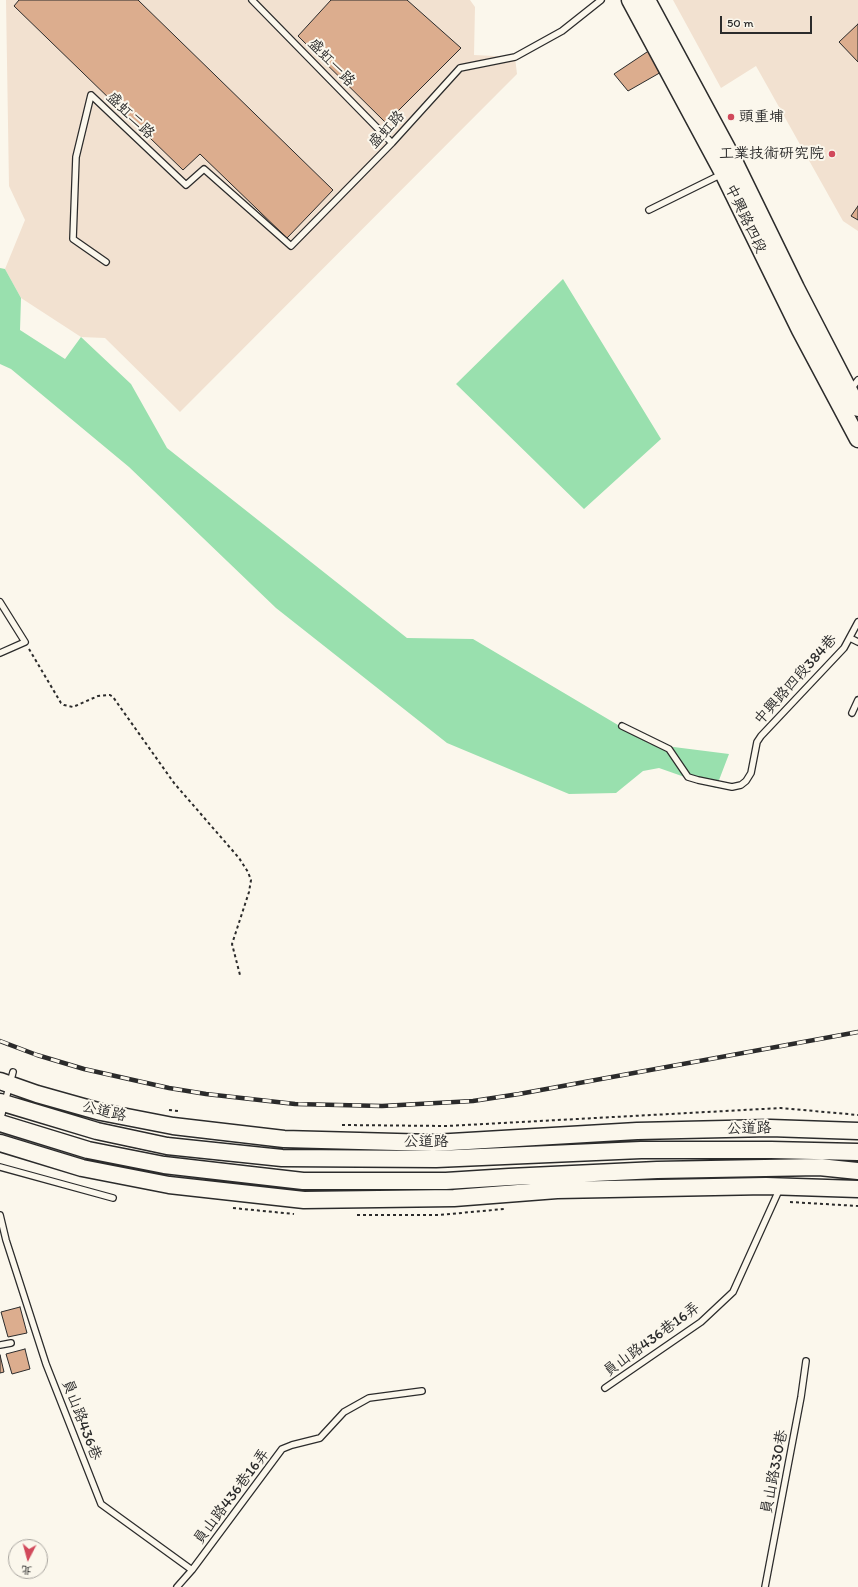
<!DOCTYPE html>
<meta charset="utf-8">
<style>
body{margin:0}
#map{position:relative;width:858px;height:1587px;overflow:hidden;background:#fbf7ec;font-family:Itim,"LXGW WenKai TC",sans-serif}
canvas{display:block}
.north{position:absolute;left:8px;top:1539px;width:40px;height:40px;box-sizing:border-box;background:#fbf7ec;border:1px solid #a8a59f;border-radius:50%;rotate:186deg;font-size:11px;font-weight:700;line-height:16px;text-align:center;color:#2b2b2b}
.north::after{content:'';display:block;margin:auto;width:14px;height:18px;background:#d1495b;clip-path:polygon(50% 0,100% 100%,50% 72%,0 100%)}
.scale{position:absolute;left:720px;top:16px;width:92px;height:18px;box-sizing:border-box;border:2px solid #2b2b2b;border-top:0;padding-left:5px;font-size:12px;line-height:14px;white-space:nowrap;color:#2b2b2b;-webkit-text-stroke:3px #fbf7ec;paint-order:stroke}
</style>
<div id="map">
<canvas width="858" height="1587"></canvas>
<div class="north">北</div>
<div class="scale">50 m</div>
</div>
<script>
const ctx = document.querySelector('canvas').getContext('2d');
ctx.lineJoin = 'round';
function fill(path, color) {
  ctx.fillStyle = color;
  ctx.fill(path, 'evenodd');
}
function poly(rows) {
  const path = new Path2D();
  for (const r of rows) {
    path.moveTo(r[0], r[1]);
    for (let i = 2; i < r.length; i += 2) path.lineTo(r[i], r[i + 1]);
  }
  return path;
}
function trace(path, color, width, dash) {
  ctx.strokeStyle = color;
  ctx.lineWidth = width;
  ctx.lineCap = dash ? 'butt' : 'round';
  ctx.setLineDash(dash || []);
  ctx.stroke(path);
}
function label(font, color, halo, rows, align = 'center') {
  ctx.font = font + ' Itim,"LXGW WenKai TC",sans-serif';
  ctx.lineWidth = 4;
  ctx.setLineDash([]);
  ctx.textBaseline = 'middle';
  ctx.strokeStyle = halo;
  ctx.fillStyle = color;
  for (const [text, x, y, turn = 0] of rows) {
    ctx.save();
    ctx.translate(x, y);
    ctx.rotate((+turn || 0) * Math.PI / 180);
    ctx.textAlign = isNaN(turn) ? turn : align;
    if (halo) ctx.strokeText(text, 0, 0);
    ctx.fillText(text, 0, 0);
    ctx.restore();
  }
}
fill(poly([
 [6,0,470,0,475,7,474,55,515,57,517,74,180,412,105,338,81,337,21,298,5,269,25,220,9,186],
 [673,0,858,0,858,231,843,221,756,66,721,88]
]), '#f2e1d0');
fill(poly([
 [0,268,5,269,21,298,20,330,65,359,81,337,131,384,167,448,407,638,473,639,650,744,729,754,716,788,659,768,643,771,616,793,569,794,447,743,276,608,129,467,11,369,0,364],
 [563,279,661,439,584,509,456,384]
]), '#99e0ae');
const building = poly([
 [19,0,138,0,333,190,287,238,200,154,183,170,14,6,19,0],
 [331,0,407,0,461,48,386,123,298,36,331,0],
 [858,24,858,62,839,42,858,24],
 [650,50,663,71,628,91,614,74,650,50],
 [858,206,858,220,851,216,858,206],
 [20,1307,27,1333,8,1337,1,1312,20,1307],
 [25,1349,30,1369,12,1374,6,1354,25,1349],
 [0,1355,4,1372,0,1373,0,1355]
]);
fill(building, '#dcad8e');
trace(building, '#2b2b2b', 1);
const lane = poly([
 [252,0,392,143],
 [649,210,722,174],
 [106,262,73,239,76,157,91,95,186,185,204,169,291,246,392,143,460,68,515,57,562,31,601,0],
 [851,389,858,380],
 [0,602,25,642,0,653],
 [850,638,858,642],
 [852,713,858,700],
 [622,726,669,749,688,777,698,780,732,787,741,785,746,781,751,773,757,742,761,736,844,648,858,622],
 [0,1121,13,1072],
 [0,1167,113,1198],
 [0,1215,6,1240,46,1364,101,1504,192,1570],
 [0,1345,11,1343],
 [605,1388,701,1322,733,1292,780,1188],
 [177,1587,192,1570,282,1449,292,1445,320,1438,344,1412,369,1398,422,1391],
 [765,1587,801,1397,806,1361]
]);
const secondary = poly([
 [630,0,723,173,800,330,858,439],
 [647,0,735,163,796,288,858,408],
 [0,1081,37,1094,101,1112,173,1126,284,1139,434,1143,637,1131,770,1128,858,1131],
 [0,1102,97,1131,167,1146,282,1158,436,1159,641,1150,771,1150,858,1152],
 [0,1123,88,1150,164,1165,303,1181,446,1181,509,1177,657,1170,819,1167,858,1171],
 [0,1143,82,1168,169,1185,304,1200,454,1198,557,1190,766,1186,858,1189]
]);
trace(lane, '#2b2b2b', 8);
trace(secondary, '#2b2b2b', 19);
trace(poly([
 [29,649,61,703,64,705,73,707,98,696,110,695,113,697,174,783,239,858,248,872,251,880,249,892,232,944,240,975],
 [169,1110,178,1111],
 [342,1125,447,1126,781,1108,858,1115],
 [790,1202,858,1206],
 [233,1208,294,1214],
 [357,1215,439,1215,504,1209]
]), '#2b2b2b', 2, [3, 3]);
trace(lane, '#fbf7ec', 5.5);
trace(secondary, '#fbf7ec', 16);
const rail = poly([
 [0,1041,37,1055,84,1069,169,1088,206,1094,295,1104,382,1106,473,1101,519,1094,858,1032]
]);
trace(rail, '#2b2b2b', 4.5);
trace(rail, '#fbf7ec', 3, [9]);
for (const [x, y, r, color] of [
 [731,117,4,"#d1495b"],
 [832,154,4,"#d1495b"]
]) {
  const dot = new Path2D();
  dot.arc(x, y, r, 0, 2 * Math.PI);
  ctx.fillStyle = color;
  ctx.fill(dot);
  trace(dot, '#fbf7ec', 1.5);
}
label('15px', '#2b2b2b', '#fbf7ec', [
 ["盛虹一路",331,63,46],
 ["盛虹二路",130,116,44],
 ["盛虹路",387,130,-47],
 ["中興路四段",745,219,64],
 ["中興路四段384巷",796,680,-48],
 ["公道路",104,1112,13],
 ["公道路",749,1129,-1],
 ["公道路",426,1142],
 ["員山路436巷16弄",652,1340,-36],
 ["員山路436巷",81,1420,69],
 ["員山路330巷",775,1472,-79],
 ["員山路436巷16弄",232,1497,-53]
]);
label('15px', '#2b2b2b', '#fbf7ec', [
 ["頭重埔",739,117],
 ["工業技術研究院",824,154,"right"]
], 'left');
</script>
